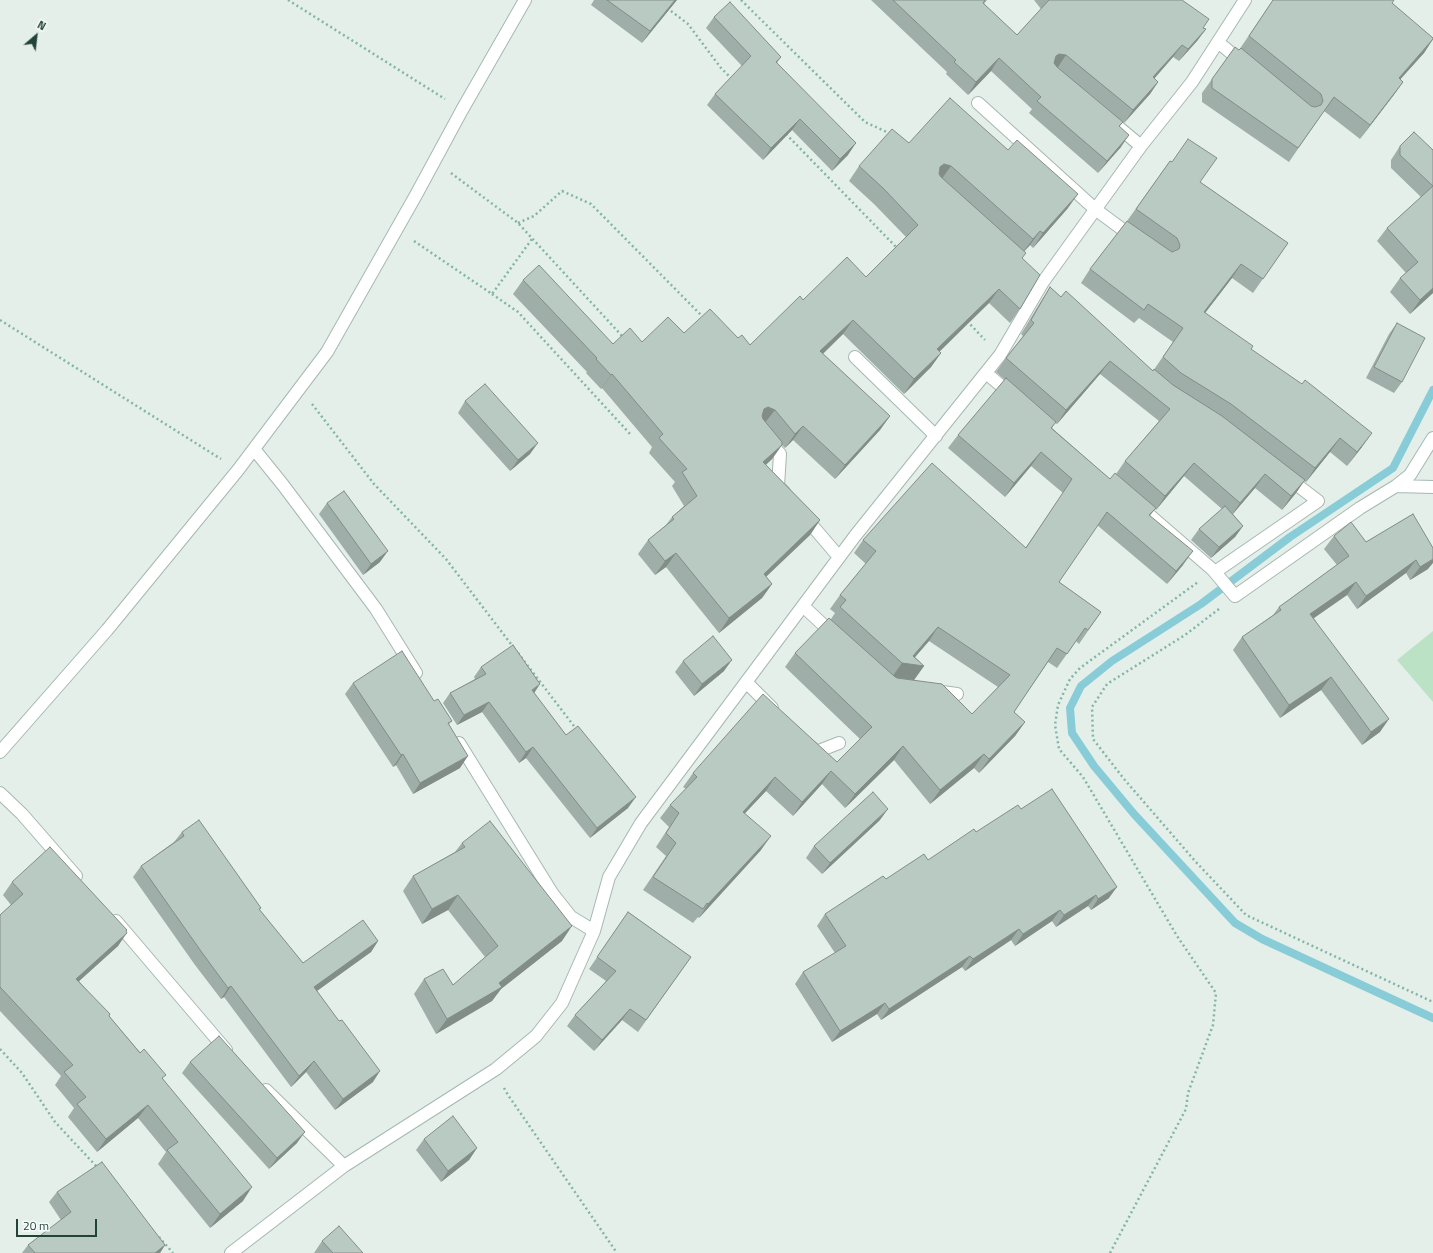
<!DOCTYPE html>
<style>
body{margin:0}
#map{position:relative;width:1433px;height:1253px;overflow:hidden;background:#e4efea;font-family:"Titillium Web",sans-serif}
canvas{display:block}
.north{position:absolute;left:16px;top:16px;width:40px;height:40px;-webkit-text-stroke:3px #f5fbf8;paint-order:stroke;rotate:28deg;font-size:11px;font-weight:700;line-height:16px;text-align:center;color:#21433a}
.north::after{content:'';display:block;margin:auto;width:14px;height:18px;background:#21433a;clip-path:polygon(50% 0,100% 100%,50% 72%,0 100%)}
.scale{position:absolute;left:16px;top:1219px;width:81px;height:18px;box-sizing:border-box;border:2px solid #21433a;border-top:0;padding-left:5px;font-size:12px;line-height:14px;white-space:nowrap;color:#21433a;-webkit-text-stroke:3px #f5fbf8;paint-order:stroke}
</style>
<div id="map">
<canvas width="1433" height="1253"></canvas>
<div class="north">N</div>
<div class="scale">20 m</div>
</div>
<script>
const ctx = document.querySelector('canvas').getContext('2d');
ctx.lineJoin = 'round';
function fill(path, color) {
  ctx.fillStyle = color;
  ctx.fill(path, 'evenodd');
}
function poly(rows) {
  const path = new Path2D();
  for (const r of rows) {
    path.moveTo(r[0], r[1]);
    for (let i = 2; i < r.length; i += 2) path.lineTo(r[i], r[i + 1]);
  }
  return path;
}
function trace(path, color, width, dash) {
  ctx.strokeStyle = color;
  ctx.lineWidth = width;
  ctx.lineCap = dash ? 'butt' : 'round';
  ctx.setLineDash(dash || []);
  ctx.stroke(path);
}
fill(poly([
 [1433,631,1433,702,1397,660]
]), '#bce2c6');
trace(poly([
 [1433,390,1393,468,1290,537,1201,604,1112,661,1081,686,1070,708,1072,733,1094,766,1134,814,1235,923,1262,939,1433,1018]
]), '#88ccd8', 8);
const minor = poly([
 [1218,42,1243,63],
 [978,103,1095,209,1134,238],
 [1117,126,1141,146],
 [855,357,936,436],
 [986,373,1012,395],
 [768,440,780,454,778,486,784,492],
 [254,449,283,485,376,609,416,673],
 [1396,486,1433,487],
 [1139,506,1213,570,1235,596,1360,508,1396,486,1410,475,1433,438],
 [804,516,839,557],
 [1215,572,1318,501,1288,478],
 [803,606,834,635],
 [746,682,772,708],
 [935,691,957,694],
 [459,743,552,893,571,917,594,931],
 [811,747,816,752,839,743],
 [0,752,107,630,238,470,327,352,416,195,462,110,525,0],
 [0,793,22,814,76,876],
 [116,921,226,1050],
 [266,1090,344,1166],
 [231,1253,344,1166,496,1069,536,1036,562,1003,594,931,609,877,641,823,855,536,1000,355,1043,282,1141,146,1192,82,1245,0]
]);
trace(minor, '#a6b8b2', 14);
trace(poly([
 [288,0,445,99],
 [741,0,865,122,891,134],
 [667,8,688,24,721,68,732,79],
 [786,134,898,249],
 [451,173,518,223,623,337],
 [518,223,534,216,562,191,591,204,704,318],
 [414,241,492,294,532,239],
 [492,294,518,312,631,435],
 [0,320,221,459],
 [967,321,985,340],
 [312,404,374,484,446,559,514,648],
 [1219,609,1185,635,1107,684,1092,707,1093,739,1124,779,1195,861,1246,915,1433,1002],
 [518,653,577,730],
 [0,1049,22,1073,55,1122,97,1167],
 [504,1088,508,1095,617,1253],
 [159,1237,173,1253],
 [1110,1253,1186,1109,1188,1093,1213,1025,1216,993,1177,936,1083,777,1059,749,1055,725,1058,705,1070,679,1080,668,1198,582]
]), '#82b5a5', 2.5, [2, 3]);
trace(minor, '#fff', 12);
fill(poly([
 [594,0,677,0,642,43,591,5],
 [871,0,987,0,984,4,1017,35,1041,9,1034,0,1182,0,1203,28,1206,29,1197,41,1179,61,1173,57,1154,79,1158,82,1150,94,1124,123,1058,67,1123,122,1120,126,1121,147,1098,173,1029,113,1032,109,991,71,968,95,946,74,947,72],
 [1273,0,1392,3,1433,39,1424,53,1400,79,1403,82,1393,96,1360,139,1324,111,1289,162,1202,102,1202,93,1235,47,1239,50],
 [714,17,781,57,777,63,848,155,832,171,792,130,763,160,707,105,715,94,742,66,706,28],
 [909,143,1068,208,1033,248,1030,245,1024,252,1022,259,1020,309,1010,323,989,303,939,351,941,353,931,367,904,394,843,334,823,354,890,416,880,430,835,479,793,440,785,448,782,445,772,459,766,465,820,520,810,535,766,577,772,584,762,598,719,633,666,567,655,575,638,554,648,540,666,525,672,517,684,506,672,486,675,482,649,453,652,447,602,388,601,389,586,373,587,372,513,294,523,280,613,344,642,342,684,333,738,338,750,345,803,300,866,277,906,237,874,204,849,181,859,166],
 [1400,146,1433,150,1433,293,1410,314,1390,292,1400,278,1406,273,1377,241,1387,228,1421,197,1391,168,1391,160],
 [1170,161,1288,243,1253,293,1232,278,1205,313,1251,349,1362,447,1347,466,1330,452,1306,482,1304,481,1296,493,1282,510,1255,488,1233,514,1243,526,1235,537,1211,558,1191,540,1199,529,1222,509,1184,476,1156,510,1155,509,1150,516,1183,565,1167,584,1097,525,1059,582,1101,612,1079,644,1076,641,1057,668,1048,662,1014,712,1025,722,1015,736,979,773,974,768,930,804,894,760,845,808,822,784,793,816,766,791,745,813,761,850,699,918,698,917,693,923,643,890,666,856,656,847,669,827,660,818,670,805,686,789,683,787,693,773,837,762,860,739,785,667,795,653,831,619,835,613,830,609,840,595,866,564,854,553,863,540,1026,547,1063,493,1031,466,1005,497,948,448,958,435,1005,380,996,372,1006,358,1023,336,1021,334,1041,301,1050,287,1061,297,1153,371,1173,342,1139,318,1134,323,1081,283,1090,269,1127,221],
 [1100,374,1159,421,1125,461,1116,474,1110,479,1052,428,1055,423,1057,424],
 [929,641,998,687,972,714,914,680,924,666,915,657],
 [1397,323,1402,382,1394,393,1366,378,1389,334],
 [465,401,530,454,510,471,458,413],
 [327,503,380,562,363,575,319,514],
 [1413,514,1428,569,1410,580,1406,573,1357,609,1347,595,1314,618,1380,732,1362,745,1321,690,1280,718,1233,650,1242,637,1273,615,1279,607,1337,565,1324,549,1334,536,1366,542],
 [683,661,724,671,694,696,675,672],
 [481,667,534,693,566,735,628,808,590,838,526,758,519,763,482,712,457,725,443,703,450,693,475,679,474,677],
 [353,683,434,701,452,721,449,724,460,768,413,794,396,765,393,767,345,694],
 [1021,809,1109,898,1091,910,1088,906,1056,927,1052,921,1015,946,1011,940,965,971,962,967,881,1020,877,1014,832,1042,795,984,803,972,835,953,817,926,825,914,886,879,928,860,976,832],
 [880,820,822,874,806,858,814,846],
 [182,832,261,908,259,910,303,963,378,941,371,952,317,991,373,1082,335,1110,306,1072,291,1087,224,997,221,999,195,965,133,877,141,866,174,842],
 [462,843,562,941,501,989,492,1001,436,1034,414,994,424,979,453,985,485,957,448,910,422,924,403,891,413,876,455,852],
 [12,882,126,931,118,946,79,981,163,1079,243,1201,210,1228,158,1164,166,1152,138,1118,97,1152,68,1117,74,1108,55,1085,61,1076,0,1011,0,915,11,905,3,895],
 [628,912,691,957,638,1032,622,1020,594,1051,567,1026,575,1015,606,981,589,969],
 [190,1062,297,1143,269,1169,182,1073],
 [424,1139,477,1148,469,1160,441,1182,416,1150],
 [57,1192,165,1245,160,1253,22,1253,28,1245,61,1220,49,1202],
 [322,1241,363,1253,314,1253]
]), '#9faea8');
fill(poly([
 [675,0,677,0,642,43,650,31],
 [1206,29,1197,41,1179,61,1188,49],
 [1433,39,1424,53,1389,92,1399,78],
 [1182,45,1173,57,1144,90,1153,77],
 [1059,54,1066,55,1058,67,1051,66,1056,56],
 [999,58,991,71,968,95,976,82],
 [1158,82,1150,94,1124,123,1133,110],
 [1403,82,1393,96,1360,139,1370,125],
 [800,119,792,130,763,160,771,148],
 [1129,135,1121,147,1098,173,1107,161],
 [856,143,848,155,832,171,840,159],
 [944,164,951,166,941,180,930,181,940,167],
 [1078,194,1068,208,1033,248,1043,233],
 [1040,231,1030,245,1022,253,1033,239],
 [1241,264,1232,278,1195,326,1204,312],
 [1433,288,1433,293,1410,314,1420,300],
 [999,289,989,303,927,364,937,349],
 [853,320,843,334,810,366,820,351],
 [941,353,931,367,904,394,914,379],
 [1110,361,1100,374,1057,424,1066,410],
 [612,374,602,388,601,389,611,375],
 [768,407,775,410,764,424,758,422,764,409],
 [890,416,880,430,835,479,845,465],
 [803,426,793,440,785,448,795,434],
 [1372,433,1362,447,1347,466,1357,452],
 [1340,438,1330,452,1306,482,1315,468],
 [538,443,530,454,510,471,518,460],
 [782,445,772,459,753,476,763,462],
 [1041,452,1031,466,1005,497,1014,483],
 [1194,463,1184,476,1156,510,1165,496],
 [1265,474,1255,488,1231,516,1240,503],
 [1305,480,1296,493,1282,510,1291,496],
 [820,520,810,535,754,588,764,574],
 [1243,526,1235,537,1211,558,1219,547],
 [388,551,380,562,363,575,371,564],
 [1193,551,1183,565,1167,584,1176,571],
 [676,553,666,567,655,575,665,561],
 [1433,559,1433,563,1428,569,1410,580,1420,567],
 [1416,560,1406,573,1357,609,1366,596],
 [1356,582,1347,595,1301,627,1310,614],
 [772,584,762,598,719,633,729,618],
 [938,627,929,641,909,664,924,666,914,680,892,677,902,663,913,656],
 [732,660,724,671,694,696,702,684],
 [1331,677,1321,690,1280,718,1289,705],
 [540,684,533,695,532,690],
 [489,702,482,712,457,725,464,715],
 [1389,719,1380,732,1362,745,1371,732],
 [1025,722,1015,736,979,773,989,759],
 [903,746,894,760,845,808,855,794],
 [533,747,526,758,519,763,526,752],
 [403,754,396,765,393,767,401,755],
 [984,754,974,768,930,804,940,790],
 [468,756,460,768,413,794,420,783],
 [831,771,822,784,793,816,802,802],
 [775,777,766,791,733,826,743,812],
 [636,797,628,808,590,838,597,828],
 [888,809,880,820,822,874,830,863],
 [771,836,761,850,699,918,708,904],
 [1117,887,1109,898,1091,910,1098,899],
 [458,895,448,910,422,924,432,909],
 [1096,895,1088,906,1056,927,1064,915],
 [1060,910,1052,921,1015,946,1023,934],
 [572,926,562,941,501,989,492,1001,436,1034,447,1019,499,983],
 [1019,929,1011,940,965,971,973,959],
 [127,933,118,946,67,992,76,979],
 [378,941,371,952,307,998,314,987],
 [970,956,962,967,881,1020,889,1009],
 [231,986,224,997,221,999,228,988],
 [885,1003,877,1014,832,1042,840,1031],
 [630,1009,622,1020,594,1051,602,1040],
 [314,1061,306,1072,291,1087,299,1076],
 [380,1071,373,1082,335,1110,343,1099],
 [148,1105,138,1118,97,1152,106,1139],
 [305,1132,297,1143,269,1169,277,1158],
 [477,1148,469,1160,441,1182,448,1171],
 [252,1187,243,1201,210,1228,220,1214],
 [165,1245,160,1253,155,1253]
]), '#828d88');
const building = poly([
 [607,0,675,0,650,31,607,0],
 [893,0,985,0,983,3,1017,35,1049,0,1182,0,1209,19,1203,28,1206,29,1188,49,1182,45,1153,77,1158,82,1133,110,1066,55,1059,54,1056,56,1054,63,1057,67,1123,122,1119,126,1129,135,1107,161,1037,101,1041,97,999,58,976,82,954,62,956,60,893,0],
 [1273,0,1394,0,1392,3,1433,38,1433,39,1399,78,1403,82,1370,125,1334,97,1298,148,1212,88,1212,79,1235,47,1239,50,1241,48,1311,106,1315,107,1321,105,1323,101,1321,94,1249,36,1273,0],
 [730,2,781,57,776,62,856,143,840,159,800,119,771,148,715,94,751,56,714,17,730,2],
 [950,98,1008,150,1017,140,1078,194,1043,233,1040,231,1033,239,951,166,944,164,940,167,939,174,941,177,1026,253,1022,258,1040,275,1020,309,999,289,937,349,941,353,914,379,853,320,820,351,890,416,845,465,803,426,795,434,775,410,768,407,764,409,762,416,763,419,782,442,782,445,763,462,820,520,764,574,772,584,729,618,676,553,665,561,648,540,674,519,672,517,697,496,682,472,687,469,659,438,663,434,612,374,611,375,596,359,597,358,523,280,539,265,613,344,630,328,642,342,668,317,684,333,710,309,738,338,742,335,750,345,800,296,803,300,847,257,866,277,918,225,884,189,859,166,892,129,909,143,950,98],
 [1414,132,1433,150,1433,186,1400,155,1400,146,1414,132],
 [1188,139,1217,158,1200,182,1288,243,1263,279,1241,264,1204,312,1253,346,1251,349,1302,384,1305,380,1372,433,1357,452,1340,438,1315,468,1231,404,1181,373,1163,357,1183,328,1148,304,1144,310,1090,269,1127,221,1169,250,1172,252,1179,249,1180,245,1177,238,1136,209,1170,161,1172,162,1188,139],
 [1433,186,1433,288,1420,300,1400,278,1418,262,1387,228,1433,186],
 [1050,287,1061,297,1066,291,1153,371,1154,369,1173,385,1222,416,1305,480,1291,496,1265,474,1240,503,1194,463,1165,496,1125,461,1170,409,1110,361,1066,410,1006,358,1034,323,1031,320,1050,287],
 [1397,323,1425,338,1402,382,1374,367,1397,323],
 [1006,378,1056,422,1051,428,1110,479,1115,473,1156,508,1149,515,1193,551,1176,571,1107,512,1059,582,1101,612,1088,630,1085,628,1067,654,1057,648,1014,712,1025,722,989,759,984,754,940,790,903,746,855,794,831,771,802,802,775,777,743,812,771,836,708,904,707,903,703,909,653,877,676,843,666,833,679,813,670,805,697,777,693,773,763,694,837,762,872,727,795,653,829,618,894,676,897,678,942,684,972,714,1010,675,938,627,913,656,924,666,902,663,840,607,846,600,840,595,876,551,863,540,932,463,1026,548,1072,479,1041,452,1014,483,958,435,1006,378],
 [485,384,538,443,518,460,465,401,485,384],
 [344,491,388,551,371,564,327,503,344,491],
 [1225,506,1243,526,1219,547,1199,529,1225,506],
 [1413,514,1433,548,1433,559,1420,567,1416,560,1366,596,1356,582,1310,614,1389,719,1371,732,1331,677,1289,705,1242,637,1281,610,1279,607,1349,556,1334,536,1351,522,1366,542,1413,514],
 [713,636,732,660,702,684,683,661,713,636],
 [513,645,540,684,532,690,566,735,578,726,636,797,597,828,533,747,526,752,489,702,464,715,450,693,486,674,481,667,513,645],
 [402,651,434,701,438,699,452,721,448,723,468,756,420,783,403,754,401,755,353,683,402,651],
 [1052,789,1117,887,1098,899,1096,895,1064,915,1060,910,1023,934,1019,929,973,959,970,956,889,1009,885,1003,840,1031,803,972,846,946,825,914,883,876,886,879,924,854,928,860,974,829,976,832,1018,805,1021,809,1052,789],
 [873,792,888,809,830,863,814,846,873,792],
 [199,820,261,908,259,909,303,963,363,920,378,941,314,987,339,1021,342,1020,380,1071,343,1099,314,1061,299,1076,231,986,228,988,203,954,141,866,184,836,182,832,199,820],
 [490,821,572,926,499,983,502,987,447,1019,424,979,443,969,453,985,498,946,458,895,432,909,413,876,465,847,462,843,490,821],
 [50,847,127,930,126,931,127,933,76,979,110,1014,109,1016,140,1053,144,1049,166,1075,162,1078,252,1187,220,1214,167,1150,178,1142,148,1105,106,1139,77,1104,86,1097,64,1072,73,1065,0,987,0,915,23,894,12,882,50,847],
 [628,912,691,957,646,1020,630,1009,602,1040,575,1015,616,971,597,957,628,912],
 [219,1036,305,1132,277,1158,190,1062,219,1036],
 [453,1116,477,1148,448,1171,424,1139,453,1116],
 [102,1162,165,1245,155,1253,35,1253,28,1245,71,1212,57,1192,102,1162],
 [339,1226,363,1253,333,1253,322,1241,339,1226]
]);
fill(building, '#b9cac3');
trace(building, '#828d88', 1);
</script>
